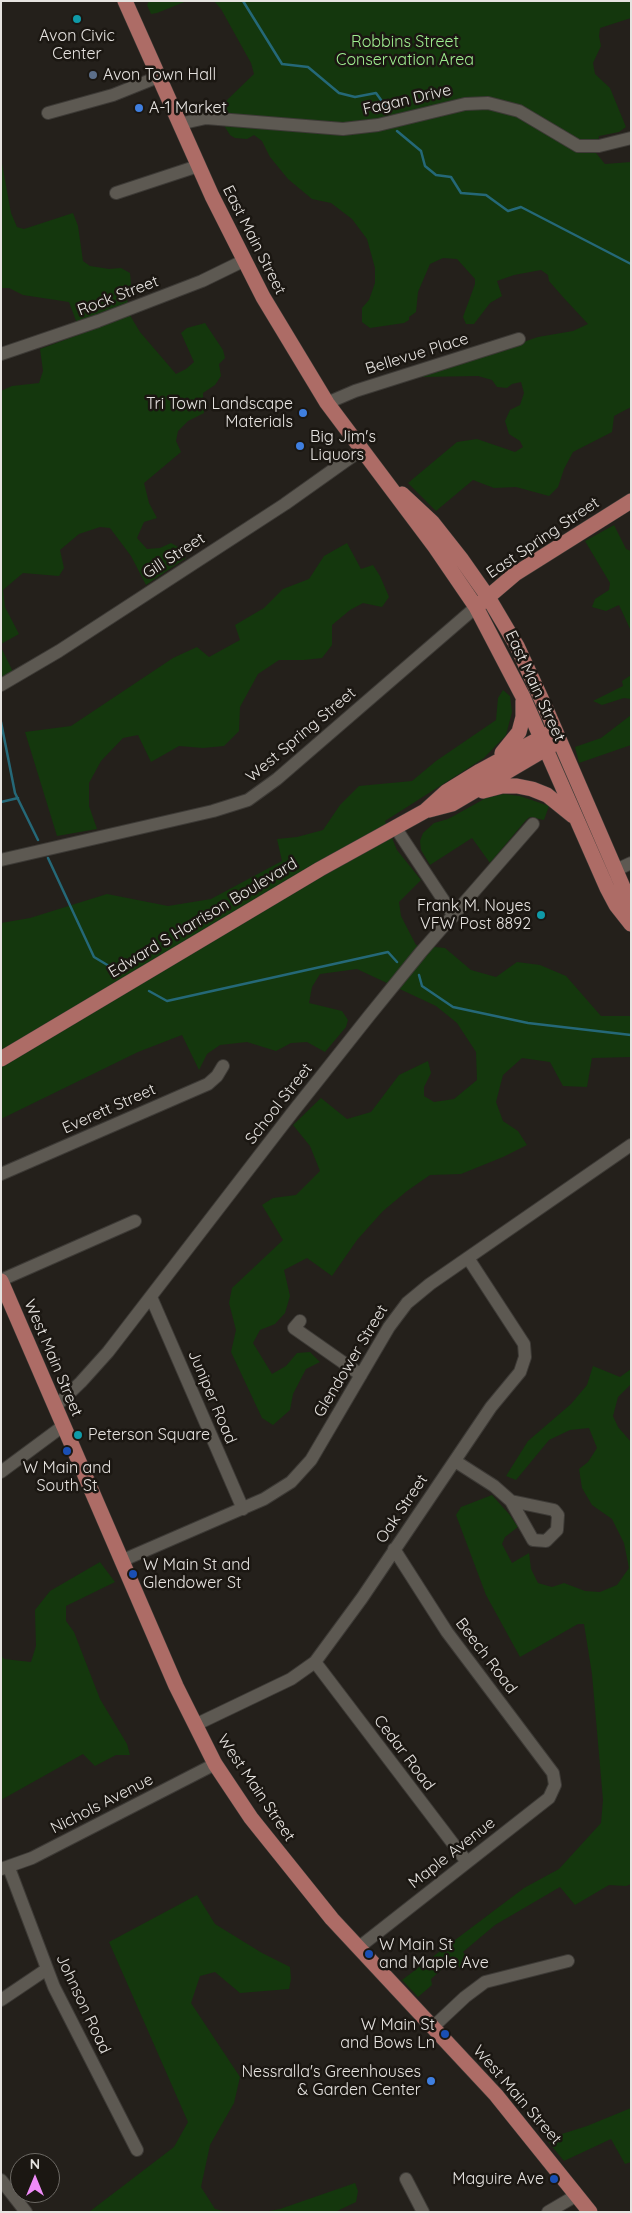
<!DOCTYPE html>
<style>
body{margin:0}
#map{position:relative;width:632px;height:2213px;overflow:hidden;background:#24201b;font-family:Quicksand,sans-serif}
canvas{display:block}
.frame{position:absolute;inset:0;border:2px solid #e6e3e0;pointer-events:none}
.north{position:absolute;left:10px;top:2153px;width:50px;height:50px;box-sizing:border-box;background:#1b1712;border:1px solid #6c6964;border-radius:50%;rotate:0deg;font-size:14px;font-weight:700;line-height:20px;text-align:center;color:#e6e3e0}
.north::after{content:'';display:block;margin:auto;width:18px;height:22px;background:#ef8bf7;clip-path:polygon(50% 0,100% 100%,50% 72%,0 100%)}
</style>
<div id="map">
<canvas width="632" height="2213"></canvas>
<div class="frame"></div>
<div class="north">N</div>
</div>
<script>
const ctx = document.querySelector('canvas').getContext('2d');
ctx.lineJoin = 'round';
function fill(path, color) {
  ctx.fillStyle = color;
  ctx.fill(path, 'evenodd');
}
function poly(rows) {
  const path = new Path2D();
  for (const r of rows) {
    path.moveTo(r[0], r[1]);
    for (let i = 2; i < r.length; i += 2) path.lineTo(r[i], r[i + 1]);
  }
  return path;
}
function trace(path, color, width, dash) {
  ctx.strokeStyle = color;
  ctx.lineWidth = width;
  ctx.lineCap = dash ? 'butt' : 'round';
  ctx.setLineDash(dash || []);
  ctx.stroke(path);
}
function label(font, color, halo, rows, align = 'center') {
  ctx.font = font + ' Quicksand,sans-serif';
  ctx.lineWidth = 5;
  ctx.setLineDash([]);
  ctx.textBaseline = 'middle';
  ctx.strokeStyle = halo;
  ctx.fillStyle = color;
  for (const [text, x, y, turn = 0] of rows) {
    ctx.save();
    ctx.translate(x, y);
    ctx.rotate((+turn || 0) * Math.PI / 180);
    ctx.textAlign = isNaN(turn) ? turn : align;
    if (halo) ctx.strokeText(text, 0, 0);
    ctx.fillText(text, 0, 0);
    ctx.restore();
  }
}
fill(poly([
 [149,1,187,1,157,13,151,14,147,5],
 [214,1,631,1,631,18,600,28,599,36,601,46,593,63,595,74,610,88,626,127,619,132,599,136,596,153,605,164,631,162,631,407,614,416,612,432,573,452,564,469,558,487,549,496,516,487,494,488,473,480,436,511,408,483,457,442,477,439,515,452,523,447,520,441,509,434,505,421,510,410,520,405,524,393,521,382,512,384,507,388,497,387,492,380,478,376,421,377,538,337,573,331,588,324,563,297,549,281,548,275,541,270,514,275,497,281,502,296,490,303,474,324,466,324,463,317,475,284,475,279,457,259,443,258,430,264,418,292,416,312,409,317,409,320,404,323,370,328,362,322,362,308,369,300,375,283,375,268,367,239,352,219,331,203,312,199,288,179,270,157,262,141,254,135,247,139,235,138,230,135,225,127,222,110,227,100,254,74,251,63,221,9],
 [1,158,11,213,17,227,24,229,73,213,78,226,83,261,90,266,109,269,121,268,130,273,131,284,127,299,131,317,140,332,176,374,186,369,194,362,181,333,187,328,205,323,223,350,225,358,219,364,221,376,215,385,203,393,204,413,188,421,178,431,176,441,181,452,144,483,149,503,157,518,144,522,137,538,147,549,160,548,171,543,180,548,186,558,146,585,131,556,110,528,100,527,79,534,60,550,64,568,59,576,23,573,3,590,5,607,19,634,1,644,1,391,12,386,39,383,43,371,40,349,81,334,69,302,23,295,9,288,1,288],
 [614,525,626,549,631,551,631,631,619,605,606,611,592,607,595,599,609,590,610,583,585,541],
 [347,543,361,569,373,565,380,576,389,597,382,607,363,603,350,610,332,625,332,645,322,658,304,660,279,660,258,674,240,707,239,731,224,746,203,748,179,746,151,762,138,735,123,738,101,761,89,783,89,806,97,829,57,836,25,732,71,726,173,658,197,647,209,657,240,640,235,625,264,608,283,589,309,579,324,556],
 [1,647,13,672,1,678],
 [631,675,631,699,624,698,602,705,593,701,623,686,622,681],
 [503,690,510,696,512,712,506,735,484,758,385,821,397,850,421,880,399,902,401,916,416,945,445,948,471,970,496,977,517,962,540,965,566,976,601,1016,631,1016,631,1057,592,1058,587,1087,563,1086,550,1062,522,1058,503,1075,496,1102,503,1121,518,1131,527,1145,503,1157,461,1174,430,1175,407,1191,383,1211,357,1240,332,1276,307,1258,284,1270,290,1296,285,1313,275,1324,260,1330,253,1343,272,1374,286,1366,297,1353,310,1352,320,1362,306,1369,293,1394,290,1410,273,1425,262,1418,231,1352,236,1330,229,1303,232,1288,283,1240,262,1205,273,1198,296,1195,320,1171,310,1146,293,1125,321,1098,347,1119,371,1112,399,1075,428,1061,431,1073,424,1087,424,1096,434,1102,454,1099,477,1080,476,1052,457,1023,436,1006,357,969,320,974,312,987,309,1003,342,1011,348,1020,346,1027,325,1052,307,1042,291,1043,276,1051,247,1042,220,1045,207,1054,199,1070,182,1035,138,1052,1,1119,1,923,30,918,107,894,168,906,211,899,282,861,277,839,297,837,323,830,340,805,359,786,412,781,436,761,496,720,498,698],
 [631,715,631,745,579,763,575,747,601,738],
 [504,794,520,796,549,806,544,820,530,817,526,820,490,863,472,838,430,865,421,850,420,841,423,833,434,823,448,819,486,798],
 [593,1366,620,1377,631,1369,631,1384,618,1397,613,1416,618,1427,631,1442,631,1884,626,1886,609,1885,575,1905,560,1887,495,1925,463,1952,471,1961,460,1968,451,1961,431,1979,432,1985,418,1997,402,1980,524,1888,559,1869,601,1823,603,1800,592,1674,584,1624,578,1624,520,1657,486,1595,456,1515,461,1507,492,1495,509,1514,518,1527,505,1537,502,1544,512,1563,529,1553,531,1569,538,1583,552,1587,564,1583,585,1591,600,1592,617,1585,629,1568,624,1543,612,1519,592,1505,582,1488,579,1469,588,1462,597,1448,589,1428,570,1430,549,1440,516,1480,506,1476,528,1441,571,1404,587,1385],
 [100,1562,115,1582,66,1606,66,1621,74,1632,100,1699,127,1744,130,1755,116,1755,95,1766,83,1754,1,1800,1,1655,4,1659,31,1662,36,1646,35,1610,50,1591],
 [197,1895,215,1924,262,1953,290,1967,291,1979,289,1989,240,1993,215,1972,200,1976,191,2003,240,2077,234,2103,210,2145,201,2187,215,2209,228,2212,89,2212,174,2147,188,2122,109,1942],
 [631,2108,631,2162,625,2164,611,2139,564,2161,546,2139,587,2126],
 [355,2183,358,2191,356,2202,335,2212,264,2212,280,2209]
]), '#14370d');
trace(poly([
 [243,1,282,64,308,67,339,93,355,97,376,93,389,111],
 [397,131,421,151,425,166,436,175,451,177,461,193,486,195,508,211,521,207,631,264],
 [1,722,15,793,38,840],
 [1,802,18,798],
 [48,858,94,957,109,966],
 [419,975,422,986,453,1007,528,1023,631,1035],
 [149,991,167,1001,388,952,397,962]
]), '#256878', 2.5);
const minor = poly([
 [48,113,113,95,158,77],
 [179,124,206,118,343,129,378,125,465,104,488,103,519,111,578,146,599,146,631,138],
 [116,193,198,166],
 [1,354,98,321,202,281,243,261],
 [327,403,355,391,519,339],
 [1,685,59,651,285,504,361,450],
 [395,827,454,916],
 [1,860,213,811,248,800,277,779,476,607],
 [616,870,631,863],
 [1,1174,208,1084,217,1076,223,1066],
 [1,1280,135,1221],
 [151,1297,243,1509],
 [300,1321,294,1328,361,1375],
 [55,1407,81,1382,108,1352,292,1113,369,1016,421,952,533,824],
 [455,1461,494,1486,511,1501,533,1540,546,1541,557,1530,558,1515,554,1510,511,1501],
 [1,1472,63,1426],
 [121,1561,264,1499,291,1482,311,1460,389,1327,407,1303,430,1284,631,1145],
 [315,1662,467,1862],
 [195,1725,291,1679,315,1662,362,1598,491,1407,520,1372,525,1357,524,1344,468,1258],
 [9,1868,54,1987,137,2150],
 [1,1869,32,1858,215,1764],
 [358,1948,549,1798,555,1785,553,1773,447,1632,394,1549],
 [1,2000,47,1969],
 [433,2027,465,1997,485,1982,568,1961],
 [406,2179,423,2212],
 [1,2180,26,2212],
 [548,2212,577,2195]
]);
const major = poly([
 [125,1,212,196,263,297,327,403,435,547,476,607,523,697,607,888,616,905,631,924],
 [402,494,432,522,462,560,488,597,517,646,546,709,629,901,631,912],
 [481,603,515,574,631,501],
 [502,753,519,732,523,717,523,701],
 [483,791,502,786,517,786,532,789,547,795,573,816],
 [429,810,452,804,554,744],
 [1,1059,320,869,425,811,446,792,480,771,555,730],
 [1,1281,176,1686,215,1764,251,1818,332,1919,496,2095,590,2212]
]);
trace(minor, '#3d3a36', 14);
trace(major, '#3d3a36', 16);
trace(minor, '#5d5952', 12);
trace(major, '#ad6c66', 15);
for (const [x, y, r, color] of [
 [77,19,5,"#0f9aa8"],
 [93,75,5,"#5c6f8a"],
 [139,108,5,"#3f7fe0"],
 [303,413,5,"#3f7fe0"],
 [300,446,5,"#3f7fe0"],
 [541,915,5,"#0f9aa8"],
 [78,1435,5,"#0f9aa8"],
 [67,1451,5,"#1a4fb4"],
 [133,1574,5,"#1a4fb4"],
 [369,1954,5,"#1a4fb4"],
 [445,2034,5,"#1a4fb4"],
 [431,2081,5,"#3f7fe0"],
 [554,2179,5,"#1a4fb4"]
]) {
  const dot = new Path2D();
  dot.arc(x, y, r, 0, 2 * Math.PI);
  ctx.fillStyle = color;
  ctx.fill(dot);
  trace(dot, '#1b1712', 2);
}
label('16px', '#e6e3e0', '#1b1712', [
 ["Avon Civic",77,36,"center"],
 ["Center",77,54,"center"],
 ["Avon Town Hall",103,75],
 ["A-1 Market",149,108],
 ["Tri Town Landscape",293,404,"right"],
 ["Materials",293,422,"right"],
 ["Big Jim's",310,437],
 ["Liquors",310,455],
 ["Frank M. Noyes",531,906,"right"],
 ["VFW Post 8892",531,924,"right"],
 ["Peterson Square",88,1435],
 ["W Main and",67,1468,"center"],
 ["South St",67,1486,"center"],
 ["W Main St and",143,1565],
 ["Glendower St",143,1583],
 ["W Main St",379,1945],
 ["and Maple Ave",379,1963],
 ["W Main St",435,2025,"right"],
 ["and Bows Ln",435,2043,"right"],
 ["Nessralla's Greenhouses",421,2072,"right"],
 ["& Garden Center",421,2090,"right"],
 ["Maguire Ave",544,2179,"right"]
], 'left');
label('16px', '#9fee90', '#1b1712', [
 ["Robbins Street",405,42],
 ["Conservation Area",405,60]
]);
label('16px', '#e6e3e0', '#1b1712', [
 ["Fagan Drive",407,100,-13],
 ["East Main Street",254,240,63],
 ["Rock Street",118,296,-21],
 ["Bellevue Place",417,354,-17],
 ["East Spring Street",543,538,-34],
 ["Gill Street",174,556,-33],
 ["East Main Street",535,686,65],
 ["West Spring Street",301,735,-40],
 ["Edward S Harrison Boulevard",203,918,-31],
 ["School Street",279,1104,-52],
 ["Everett Street",109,1109,-24],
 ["West Main Street",53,1358,67],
 ["Glendower Street",351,1361,-59],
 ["Juniper Road",212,1397,67],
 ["Oak Street",402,1509,-56],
 ["Beech Road",486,1656,53],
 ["Cedar Road",404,1753,53],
 ["West Main Street",256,1788,56],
 ["Nichols Avenue",102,1804,-27],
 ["Maple Avenue",452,1853,-38],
 ["Johnson Road",83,2004,65],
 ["West Main Street",517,2095,49]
]);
</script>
